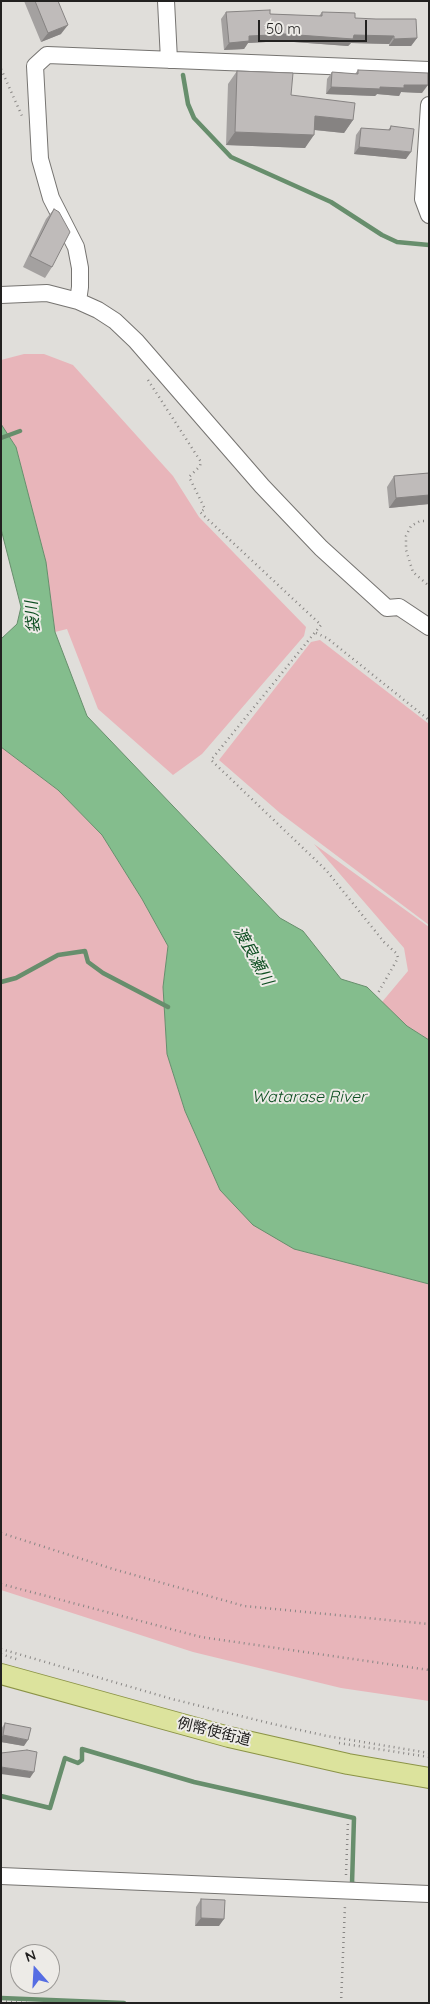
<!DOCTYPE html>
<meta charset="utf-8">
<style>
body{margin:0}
#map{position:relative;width:430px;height:2004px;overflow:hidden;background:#e0deda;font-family:Quicksand,sans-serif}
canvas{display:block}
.frame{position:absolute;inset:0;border:2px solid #222120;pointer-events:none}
.north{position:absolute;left:10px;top:1944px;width:50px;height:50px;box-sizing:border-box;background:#edebe7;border:1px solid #9c9a97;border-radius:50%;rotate:341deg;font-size:14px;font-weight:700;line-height:20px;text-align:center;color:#222120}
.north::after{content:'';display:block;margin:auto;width:18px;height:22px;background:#556de3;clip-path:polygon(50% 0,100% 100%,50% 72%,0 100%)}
.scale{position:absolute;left:258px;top:20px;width:109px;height:22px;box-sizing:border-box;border:2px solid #222120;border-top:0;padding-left:6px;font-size:15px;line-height:18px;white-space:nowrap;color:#222120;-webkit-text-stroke:4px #edebe7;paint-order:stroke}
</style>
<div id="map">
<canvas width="430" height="2004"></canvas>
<div class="frame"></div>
<div class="north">N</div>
<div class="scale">50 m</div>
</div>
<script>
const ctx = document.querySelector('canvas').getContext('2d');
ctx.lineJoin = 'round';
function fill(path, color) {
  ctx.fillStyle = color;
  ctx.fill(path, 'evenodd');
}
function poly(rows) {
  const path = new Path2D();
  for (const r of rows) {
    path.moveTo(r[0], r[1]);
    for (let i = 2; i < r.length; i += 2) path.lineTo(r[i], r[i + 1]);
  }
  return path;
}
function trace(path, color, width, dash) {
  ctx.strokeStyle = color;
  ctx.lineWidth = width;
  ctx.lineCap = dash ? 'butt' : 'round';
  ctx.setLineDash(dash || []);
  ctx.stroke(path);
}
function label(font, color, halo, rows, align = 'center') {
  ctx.font = font + ' Quicksand,"Noto Sans JP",sans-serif';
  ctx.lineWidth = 4;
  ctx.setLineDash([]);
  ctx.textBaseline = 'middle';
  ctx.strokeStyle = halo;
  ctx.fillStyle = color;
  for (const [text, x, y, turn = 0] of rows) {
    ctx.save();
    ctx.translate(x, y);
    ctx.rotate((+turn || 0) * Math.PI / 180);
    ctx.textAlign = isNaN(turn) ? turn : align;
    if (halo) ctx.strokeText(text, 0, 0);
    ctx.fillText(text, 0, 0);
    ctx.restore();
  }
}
fill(poly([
 [24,354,44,354,73,365,173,476,199,517,306,627,304,636,202,754,173,775,98,709,67,629,55,632,46,562,16,447,1,424,1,360],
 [320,640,429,724,429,925,280,813,219,760,311,642],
 [1,747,58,790,102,835,142,899,168,946,163,987,167,1054,185,1111,220,1190,294,1249,429,1284,429,1701,341,1688,193,1652,1,1590],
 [314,844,429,927,429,1040,407,1026,382,1002,408,971,404,948]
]), '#e8b5ba');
const water = poly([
 [1,424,16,447,46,562,55,632,87,716,280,918,303,931,341,979,367,987,407,1026,429,1040,429,1284,294,1249,253,1225,220,1190,185,1111,167,1054,163,987,168,946,142,899,102,835,58,790,1,747,1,639,17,624,21,607,1,529,1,424]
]);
fill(water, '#84bd8d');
trace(water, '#678e6c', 1);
trace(poly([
 [183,75,188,104,194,118,231,157,331,202,382,235,397,242,429,245],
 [1,438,20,431],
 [1,982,16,978,58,955,85,951,88,962,103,973,168,1007],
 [1,1796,50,1808,65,1758,78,1763,82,1760,82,1749,194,1782,354,1818,352,1884,355,1884],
 [1,1998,124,2003]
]), '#678e6c', 4.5);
const minor = poly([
 [166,1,169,60],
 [429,105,423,199,429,215],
 [1,295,47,293,78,301,98,310,115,321,136,341,262,486,321,548,387,608,399,607,429,627],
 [78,301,80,287,80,268,76,247,51,198,40,159,35,66,47,55,429,70],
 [1,1876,429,1894]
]);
const major = poly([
 [1,1674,229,1737,348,1764,429,1778]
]);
trace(minor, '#767471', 18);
trace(major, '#8b9346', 22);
trace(poly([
 [1,69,22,116],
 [148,380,201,462,200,466,189,477,205,509,200,512,321,625,211,760,326,870,384,942,397,954,398,958,378,993],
 [429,521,420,521,411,526,406,536,406,550,413,572,429,586],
 [316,633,327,638,429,720],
 [1,1533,113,1569,244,1606,429,1624],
 [1,1584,201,1637,429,1670],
 [1,1649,172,1699,273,1724,327,1736,429,1753],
 [1,1654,19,1660],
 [339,1743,429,1757],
 [346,1875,348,1821],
 [1,2001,29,2003],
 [341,2003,345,1905]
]), '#888684', 2.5, [1, 4]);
trace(minor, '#fff', 16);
trace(major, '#dce39d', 20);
fill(poly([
 [24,1,58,1,61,34,41,42],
 [226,12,319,16,322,12,355,18,417,38,411,46,389,46,389,44,351,43,348,46,267,40,266,42,248,43,244,49,224,50,221,19],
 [358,70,422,93,401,92,399,96,377,94,375,96,326,94,327,79,332,72,355,74],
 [237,71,291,95,353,120,344,133,314,130,305,148,226,145,228,84],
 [391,126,406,159,354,154,356,135,361,128,388,130],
 [54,209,52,267,45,278,23,267,46,219],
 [429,473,429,504,389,508,387,487,394,476],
 [5,1723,24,1746,1,1742,1,1729],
 [201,1899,219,1926,195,1926,196,1907]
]), '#a4a1a0');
fill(poly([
 [68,25,61,34,41,42,48,33],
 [271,33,354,35,394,36,389,44,351,43,348,46,267,40,266,42,248,43,244,49,224,50,229,43,249,36],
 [417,38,411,46,389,46,394,39],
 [404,85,428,85,422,93,401,92,399,96,377,94,375,96,326,94,331,87,380,87],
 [315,116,353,120,344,133,306,129],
 [235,132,314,135,305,148,226,145],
 [359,147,411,152,406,159,354,154],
 [429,495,429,504,389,508,396,498],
 [3,1735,28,1740,24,1746,1,1742,1,1737],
 [1,1767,34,1772,30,1778,1,1774],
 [201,1918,224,1919,219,1926,195,1926]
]), '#868382');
const building = poly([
 [35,1,58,1,68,25,48,33,35,1],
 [270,10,270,14,322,16,322,12,355,13,355,18,376,19,416,19,417,38,394,39,394,36,354,35,353,39,271,33,271,35,249,36,249,41,229,43,226,12,270,10],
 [358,70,428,73,428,85,404,85,404,88,380,87,380,89,331,87,332,72,358,74,358,70],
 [237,71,293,73,291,95,355,103,353,120,315,116,314,135,235,132,237,71],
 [391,126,414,129,411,152,359,147,361,128,390,130,391,126],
 [54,209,59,212,70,232,52,267,30,256,54,209],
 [429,473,429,495,396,498,394,476,429,473],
 [5,1723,31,1728,28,1740,3,1735,5,1723],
 [27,1750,37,1752,34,1772,1,1767,1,1753,27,1750],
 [201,1899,225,1900,224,1919,201,1918,201,1899]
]);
fill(building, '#bfbbba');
trace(building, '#868382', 1);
label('15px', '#222120', '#edebe7', [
 ["例幣使街道",214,1732,14]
]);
label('italic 16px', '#0d4e21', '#edebe7', [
 ["袋川",33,617,-94],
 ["渡良瀬川",253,956,61],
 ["Watarase River",309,1097]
]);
</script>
